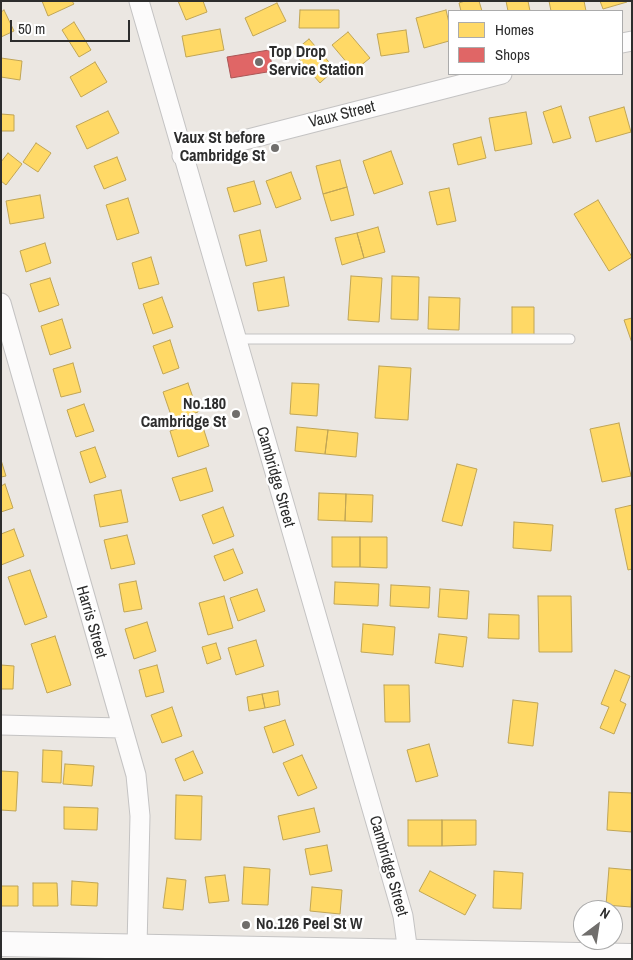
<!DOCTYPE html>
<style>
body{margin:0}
#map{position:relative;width:633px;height:960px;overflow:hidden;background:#ebe7e2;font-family:"Archivo Narrow",sans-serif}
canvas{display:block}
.frame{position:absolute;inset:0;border:2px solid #2d2d2d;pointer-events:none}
.legend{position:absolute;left:448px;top:10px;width:175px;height:65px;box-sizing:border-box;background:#fff;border:1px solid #ababab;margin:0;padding:6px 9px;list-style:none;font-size:15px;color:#2d2d2d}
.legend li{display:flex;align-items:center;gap:10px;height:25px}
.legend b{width:25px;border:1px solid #ababab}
.north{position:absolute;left:573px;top:900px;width:50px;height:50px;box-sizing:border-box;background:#fff;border:1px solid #ababab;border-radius:50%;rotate:31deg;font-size:14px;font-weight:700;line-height:20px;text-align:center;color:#2d2d2d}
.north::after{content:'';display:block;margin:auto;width:18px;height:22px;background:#706e6c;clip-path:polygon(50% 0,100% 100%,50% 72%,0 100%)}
.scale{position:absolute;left:10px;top:20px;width:120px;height:22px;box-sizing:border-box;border:2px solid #2d2d2d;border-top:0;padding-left:6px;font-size:15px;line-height:18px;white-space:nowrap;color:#2d2d2d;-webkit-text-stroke:4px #fff;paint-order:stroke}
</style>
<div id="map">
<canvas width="633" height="960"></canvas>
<div class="frame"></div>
<ul class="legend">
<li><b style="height:14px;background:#ffd966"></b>Homes</li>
<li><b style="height:14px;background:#e06666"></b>Shops</li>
</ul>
<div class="north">N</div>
<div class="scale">50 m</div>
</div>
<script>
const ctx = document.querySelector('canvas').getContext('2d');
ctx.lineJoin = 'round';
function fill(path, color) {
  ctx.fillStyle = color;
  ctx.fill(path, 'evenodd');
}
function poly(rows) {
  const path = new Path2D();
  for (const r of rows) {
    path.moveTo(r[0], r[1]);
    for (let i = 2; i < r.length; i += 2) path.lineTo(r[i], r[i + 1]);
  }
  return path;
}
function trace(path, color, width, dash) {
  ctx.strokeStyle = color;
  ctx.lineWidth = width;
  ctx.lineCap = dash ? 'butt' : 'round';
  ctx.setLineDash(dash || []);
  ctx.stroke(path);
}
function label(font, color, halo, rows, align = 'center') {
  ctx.font = font + ' "Archivo Narrow",sans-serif';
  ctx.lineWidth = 5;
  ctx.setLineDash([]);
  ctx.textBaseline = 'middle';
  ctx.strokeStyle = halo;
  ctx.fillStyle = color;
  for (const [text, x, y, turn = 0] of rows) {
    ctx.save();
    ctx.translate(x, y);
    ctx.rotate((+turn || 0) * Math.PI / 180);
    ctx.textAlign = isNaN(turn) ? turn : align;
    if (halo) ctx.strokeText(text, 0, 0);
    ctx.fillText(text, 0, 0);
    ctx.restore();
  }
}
const homes = poly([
 [42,1,72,1,74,4,48,16,42,1],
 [178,1,203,1,207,12,186,20,178,1],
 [465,1,479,1,482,11,461,11,459,3,465,1],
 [506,1,528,1,530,11,508,11,506,1],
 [549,1,584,1,586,11,551,11,549,1],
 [600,1,627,1,627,2,603,9,600,1],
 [277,3,286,21,253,36,245,18,277,3],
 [4,10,14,31,1,37,1,12,4,10],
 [300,10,339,10,339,28,299,28,300,10],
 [446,10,449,23,449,41,424,48,416,18,446,10],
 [74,22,91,50,79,57,62,30,74,22],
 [220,29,224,50,186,57,182,36,220,29],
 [406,30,409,52,381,56,377,34,406,30],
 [348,32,370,58,354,71,332,45,348,32],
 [309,39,335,69,320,83,293,52,309,39],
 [1,58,22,61,20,80,1,77,1,58],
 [95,62,107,82,81,97,70,77,95,62],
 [561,106,571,138,553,143,543,112,561,106],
 [624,107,631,132,596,142,589,117,624,107],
 [108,111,119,133,87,149,76,126,108,111],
 [526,112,532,144,495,151,489,118,526,112],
 [1,114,14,115,14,131,1,131,1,114],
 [481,137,486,158,458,165,453,144,481,137],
 [36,143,51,153,38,172,23,162,36,143],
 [391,151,403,184,374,194,363,161,391,151],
 [8,153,22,164,6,185,1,181,1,162,8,153],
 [117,157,126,180,104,189,94,166,117,157],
 [340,160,347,187,323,194,316,166,340,160],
 [291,172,301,199,276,208,266,181,291,172],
 [254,181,261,204,234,212,227,188,254,181],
 [347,187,354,215,331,221,323,194,347,187],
 [449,188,456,221,437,225,429,192,449,188],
 [40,195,44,218,10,224,6,201,40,195],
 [128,198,139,233,117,240,106,205,128,198],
 [598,200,632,257,609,271,574,214,598,200],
 [378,227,385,252,364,258,357,233,378,227],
 [260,230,267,261,246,266,239,235,260,230],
 [357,233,364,258,342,265,335,238,357,233],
 [45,243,51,263,26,272,20,251,45,243],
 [151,257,159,284,139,289,132,263,151,257],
 [351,276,382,278,379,322,348,320,351,276],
 [392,276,419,277,418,320,391,319,392,276],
 [284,277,289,306,258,311,253,283,284,277],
 [50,278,59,305,39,312,30,284,50,278],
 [162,297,173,327,153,334,143,304,162,297],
 [429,297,460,298,459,330,428,329,429,297],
 [512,307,534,307,534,338,512,338,512,307],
 [632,318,632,343,624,320,632,318],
 [62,319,71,348,50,355,41,326,62,319],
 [170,340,179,368,163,374,153,346,170,340],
 [73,363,81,392,61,397,53,369,73,363],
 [379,366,411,368,408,420,375,418,379,366],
 [188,383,198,412,173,421,163,392,188,383],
 [292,383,319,384,317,416,290,414,292,383],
 [84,404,94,431,76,437,67,410,84,404],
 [201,421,209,446,178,457,170,431,201,421],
 [619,423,631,476,602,482,590,429,619,423],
 [297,427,328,430,325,454,295,451,297,427],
 [328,430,358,433,356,457,325,454,328,430],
 [95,447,106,477,90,483,80,452,95,447],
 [1,460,6,476,1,477,1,460],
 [457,464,477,469,462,526,442,521,457,464],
 [206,468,213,491,180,501,172,478,206,468],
 [5,484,13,508,1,512,1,486,5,484],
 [121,490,128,522,100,527,94,495,121,490],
 [319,493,346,494,345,521,318,520,319,493],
 [346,494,373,495,372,522,345,521,346,494],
 [632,505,632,569,628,570,615,509,632,505],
 [223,507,234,536,213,544,202,515,223,507],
 [514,522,553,525,551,551,513,548,514,522],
 [14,529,24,556,1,565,1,534,14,529],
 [127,535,135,564,111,569,104,540,127,535],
 [332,537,360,537,360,567,332,567,332,537],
 [360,537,387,537,387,568,360,567,360,537],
 [233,549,243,573,224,581,214,556,233,549],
 [30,570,47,617,25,625,8,577,30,570],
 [136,581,142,609,124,612,119,584,136,581],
 [335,582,379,584,378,606,334,604,335,582],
 [391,585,430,587,429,608,390,606,391,585],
 [257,589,265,611,238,621,230,598,257,589],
 [440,589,469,591,467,619,438,617,440,589],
 [224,596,233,628,208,635,199,603,224,596],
 [538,596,571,596,572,652,539,652,538,596],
 [489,614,519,615,519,639,488,638,489,614],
 [147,622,156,651,134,659,125,629,147,622],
 [363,624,395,627,393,655,361,652,363,624],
 [439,634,467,637,463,667,435,663,439,634],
 [55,636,71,685,47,693,31,644,55,636],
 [256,640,264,666,236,675,228,648,256,640],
 [216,643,221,659,207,664,202,647,216,643],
 [1,665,14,666,13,689,1,689,1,665],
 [157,665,164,692,146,697,139,670,157,665],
 [615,670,630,676,620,701,626,704,614,734,600,728,609,707,601,704,615,670],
 [384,685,409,685,410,722,385,722,384,685],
 [278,691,280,705,265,708,262,694,278,691],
 [262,694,265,708,249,711,247,697,262,694],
 [513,700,538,703,533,746,508,743,513,700],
 [172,707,182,736,162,743,151,715,172,707],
 [285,720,294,745,273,753,264,727,285,720],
 [429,744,438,776,416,782,407,750,429,744],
 [43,750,62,751,61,783,42,782,43,750],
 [193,751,203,773,184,781,175,759,193,751],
 [302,755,317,788,298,796,283,763,302,755],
 [65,764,94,766,92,786,63,784,65,764],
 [1,771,18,772,16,811,1,810,1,771],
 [609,792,632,793,632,832,607,830,609,792],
 [176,795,202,796,201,840,175,839,176,795],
 [64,807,98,808,97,830,64,829,64,807],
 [314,808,320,832,283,840,278,816,314,808],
 [408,820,442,820,442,846,408,846,408,820],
 [442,820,476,820,476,845,442,846,442,820],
 [327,845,332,871,310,875,305,849,327,845],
 [244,867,270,869,268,905,242,904,244,867],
 [609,868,632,870,631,907,606,905,609,868],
 [430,871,476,895,465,915,419,891,430,871],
 [494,871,523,873,521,909,493,908,494,871],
 [225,875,229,901,209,903,205,877,225,875],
 [167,878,186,880,183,910,163,908,167,878],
 [72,881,98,883,97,906,71,905,72,881],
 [33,883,57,883,58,906,33,906,33,883],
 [1,886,18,886,18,906,1,906,1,886],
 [312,887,342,890,340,914,310,911,312,887]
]);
fill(homes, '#ffd966');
trace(homes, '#c0a555', 1);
const shops = poly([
 [269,50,273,71,231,78,227,57,269,50]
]);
fill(shops, '#e06666');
trace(shops, '#a55', 1);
const service = poly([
 [235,339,570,339]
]);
const minor = poly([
 [139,1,403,916,408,953],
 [622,43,632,41],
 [182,156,502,74],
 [1,303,136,775,140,816,137,947],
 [1,725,121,728]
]);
const tertiary = poly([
 [1,944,632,956]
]);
trace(service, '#c4c3c3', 11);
trace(minor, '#c4c3c3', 21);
trace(tertiary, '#c4c3c3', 26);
trace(service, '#fcfbfb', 9);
trace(minor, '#fcfbfb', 19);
trace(tertiary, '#fcfbfb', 24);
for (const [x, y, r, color] of [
 [259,62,5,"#706e6c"],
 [275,148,5,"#706e6c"],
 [236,414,5,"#706e6c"],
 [246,925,5,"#706e6c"]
]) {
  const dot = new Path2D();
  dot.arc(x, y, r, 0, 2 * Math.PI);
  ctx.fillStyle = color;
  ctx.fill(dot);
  trace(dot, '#fff', 2);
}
label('bold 16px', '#2d2d2d', '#fff', [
 ["Top Drop",269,53],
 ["Service Station",269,71],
 ["Vaux St before",265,139,"right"],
 ["Cambridge St",265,157,"right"],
 ["No.180",226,405,"right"],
 ["Cambridge St",226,423,"right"],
 ["No.126 Peel St W",256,925]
], 'left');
label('16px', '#2d2d2d', '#fff', [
 ["Vaux Street",342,115,-14],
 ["Cambridge Street",275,477,74],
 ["Harris Street",91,622,74],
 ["Cambridge Street",388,866,74]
]);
</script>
